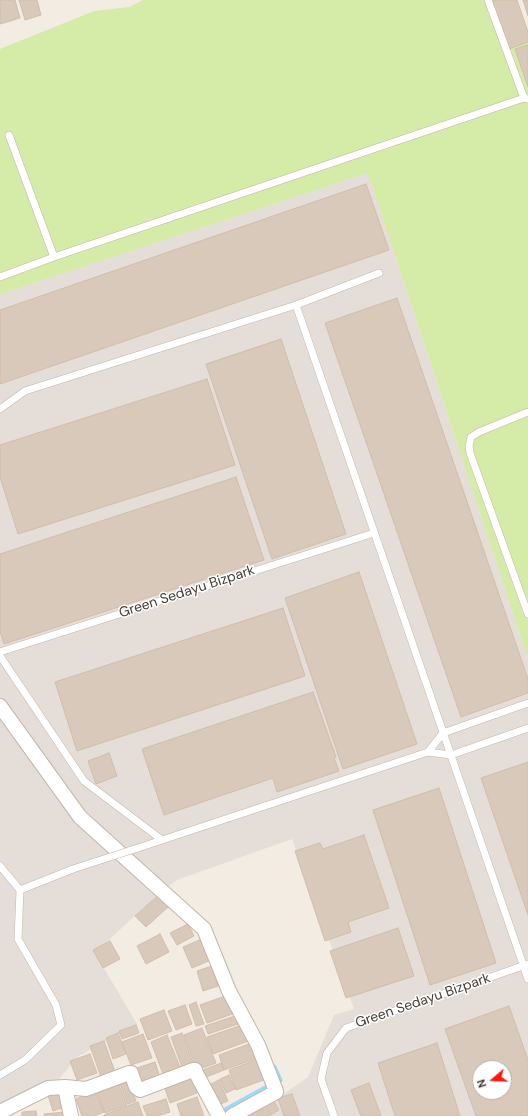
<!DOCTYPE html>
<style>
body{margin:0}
#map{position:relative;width:528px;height:1116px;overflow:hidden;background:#f3ece3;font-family:"DM Sans",sans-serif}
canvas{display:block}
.north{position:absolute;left:472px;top:1060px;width:40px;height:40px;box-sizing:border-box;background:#fff;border:1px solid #b5b1ad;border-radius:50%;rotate:251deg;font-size:11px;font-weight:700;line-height:16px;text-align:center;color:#453c33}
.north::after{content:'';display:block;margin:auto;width:14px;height:18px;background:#ff160e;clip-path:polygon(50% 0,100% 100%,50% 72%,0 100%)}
</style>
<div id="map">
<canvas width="528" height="1116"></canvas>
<div class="north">N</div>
</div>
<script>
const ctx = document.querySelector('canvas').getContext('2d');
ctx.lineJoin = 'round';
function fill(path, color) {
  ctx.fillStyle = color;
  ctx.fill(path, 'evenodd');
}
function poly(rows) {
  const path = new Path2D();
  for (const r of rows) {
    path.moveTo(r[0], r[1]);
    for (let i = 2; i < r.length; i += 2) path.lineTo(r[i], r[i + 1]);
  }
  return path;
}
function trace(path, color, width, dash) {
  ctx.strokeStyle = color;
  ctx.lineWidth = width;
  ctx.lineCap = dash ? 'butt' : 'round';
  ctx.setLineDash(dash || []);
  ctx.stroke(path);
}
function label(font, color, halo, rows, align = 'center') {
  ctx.font = font + ' "DM Sans",sans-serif';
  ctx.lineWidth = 3;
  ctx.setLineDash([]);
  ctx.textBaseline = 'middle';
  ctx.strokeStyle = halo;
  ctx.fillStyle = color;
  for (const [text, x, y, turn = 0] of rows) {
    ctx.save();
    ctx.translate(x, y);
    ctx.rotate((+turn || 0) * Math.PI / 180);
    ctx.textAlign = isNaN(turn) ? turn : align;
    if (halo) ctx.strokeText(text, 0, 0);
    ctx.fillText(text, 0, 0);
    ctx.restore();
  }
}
fill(poly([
 [368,173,528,659,528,1116,252,1116,308,1077,334,1015,354,1009,292,839,177,880,160,892,95,953,137,1024,77,1057,48,1093,0,1116,0,294],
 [480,1068,504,1068,504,1092,480,1092]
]), '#e5ded8');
fill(poly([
 [143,0,517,0,528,32,528,659,368,173,0,294,0,49,94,11,129,7]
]), '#d5eba8');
trace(poly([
 [218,1114,280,1080,274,1067]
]), '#9adbf6', 5);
const building = poly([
 [0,0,15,0,20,18,0,24,0,0],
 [19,0,37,0,41,15,25,20,19,0],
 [492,0,517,0,528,32,528,42,509,49,492,0],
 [523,0,528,0,528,16,523,0],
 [528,45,528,87,515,49,528,45],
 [366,184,389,250,0,384,0,310,366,184],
 [397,298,528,679,528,693,461,717,325,323,397,298],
 [281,339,346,534,272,559,206,364,281,339],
 [207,379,235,465,18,534,0,477,0,445,207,379],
 [236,477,264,560,4,644,0,631,0,554,236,477],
 [359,572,417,744,343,769,285,598,359,572],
 [283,608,305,676,77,751,55,682,283,608],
 [313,692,336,757,334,758,339,771,277,792,273,778,164,815,142,749,313,692],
 [109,753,117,776,96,784,88,761,109,753],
 [528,762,528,915,481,778,528,762],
 [439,788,496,963,430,985,373,810,439,788],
 [364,835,389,908,348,922,351,932,325,941,295,851,320,843,323,849,364,835],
 [157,896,168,907,146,927,135,916,157,896],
 [188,924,194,936,177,945,170,933,188,924],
 [398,928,414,976,346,998,330,951,398,928],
 [160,934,169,952,146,964,137,946,160,934],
 [204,938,213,959,192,968,183,947,204,938],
 [110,941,120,959,103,968,93,950,110,941],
 [212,966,218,986,203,991,197,971,212,966],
 [228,995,235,1013,207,1023,200,1005,228,995],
 [196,1002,204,1024,196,1026,189,1005,196,1002],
 [185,1005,192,1024,176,1030,168,1011,185,1005],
 [509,1006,528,1060,528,1116,476,1116,445,1029,509,1006],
 [480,1068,504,1068,504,1092,480,1092,480,1068],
 [164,1010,172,1031,148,1040,140,1019,164,1010],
 [238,1015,241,1023,208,1034,205,1026,238,1015],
 [245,1024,251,1040,213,1054,207,1037,245,1024],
 [136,1025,139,1033,122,1039,119,1031,136,1025],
 [202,1028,216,1063,197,1070,184,1035,202,1028],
 [118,1033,126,1054,113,1059,106,1038,118,1033],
 [182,1033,193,1063,182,1067,171,1037,182,1033],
 [143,1034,152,1058,131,1065,122,1042,143,1034],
 [167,1035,182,1072,165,1079,151,1042,167,1035],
 [104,1041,115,1072,101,1077,90,1046,104,1041],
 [254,1042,260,1057,224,1070,219,1055,254,1042],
 [437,1043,460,1116,395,1116,378,1063,437,1043],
 [90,1054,97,1073,77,1080,70,1061,90,1054],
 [261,1058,269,1078,236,1090,229,1070,261,1058],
 [155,1062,161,1080,140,1087,134,1069,155,1062],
 [221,1063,224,1070,201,1079,198,1072,221,1063],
 [190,1073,197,1093,170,1103,163,1083,190,1073],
 [229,1075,235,1089,226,1093,220,1079,229,1075],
 [127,1078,136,1101,128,1104,119,1081,127,1078],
 [117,1080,127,1105,105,1113,96,1089,117,1080],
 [219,1080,228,1101,215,1106,207,1086,219,1080],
 [369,1083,381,1116,361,1116,351,1090,369,1083],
 [57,1088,64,1107,53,1111,47,1092,57,1088],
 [95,1091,104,1112,94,1116,82,1116,76,1099,95,1091],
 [292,1094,300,1116,284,1116,278,1098,292,1094],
 [197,1097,204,1116,181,1116,177,1104,197,1097],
 [166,1099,170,1112,157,1116,147,1116,143,1106,166,1099],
 [272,1099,279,1110,269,1116,246,1116,272,1099],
 [138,1102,143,1116,104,1116,104,1115,138,1102],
 [36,1111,37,1116,22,1116,22,1112,36,1111],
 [65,1112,65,1116,44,1116,44,1114,65,1112]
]);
fill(building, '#d9c9bb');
trace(building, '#d1bdaa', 1);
const service = poly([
 [488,0,524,98],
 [9,135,54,257],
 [0,277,54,257,524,98,528,99],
 [296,305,528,979],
 [0,409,25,391,296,305,379,273],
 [528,412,479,432,471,437,469,446,470,453,528,614],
 [0,652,374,533],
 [0,656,84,781,162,840],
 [428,752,443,733,528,703],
 [147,845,428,752,451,755,528,728],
 [0,866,20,890,18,939,56,1005,61,1025,25,1060,0,1075],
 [20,890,73,869],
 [334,1116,321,1079,327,1053,346,1028,528,964]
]);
const minor = poly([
 [0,706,80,817,204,929,229,991,258,1045,276,1091,276,1092,232,1116],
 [65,1087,86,1089,129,1073,131,1073,136,1087,140,1090,193,1070,195,1070,196,1073,219,1116],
 [0,1112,48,1088,65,1087,71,1116]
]);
trace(service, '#c2b6a8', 8);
trace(minor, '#c2b6a8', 16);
trace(service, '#fff', 7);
trace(minor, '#fff', 14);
const serviceBridge = poly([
 [73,869,147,845]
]);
trace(serviceBridge, '#c2b6a8', 8, []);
trace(serviceBridge, '#fff', 7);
label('14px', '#453c33', '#fff', [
 ["Green Sedayu Bizpark",187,592,-18],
 ["Green Sedayu Bizpark",423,1001,-19]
]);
</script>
